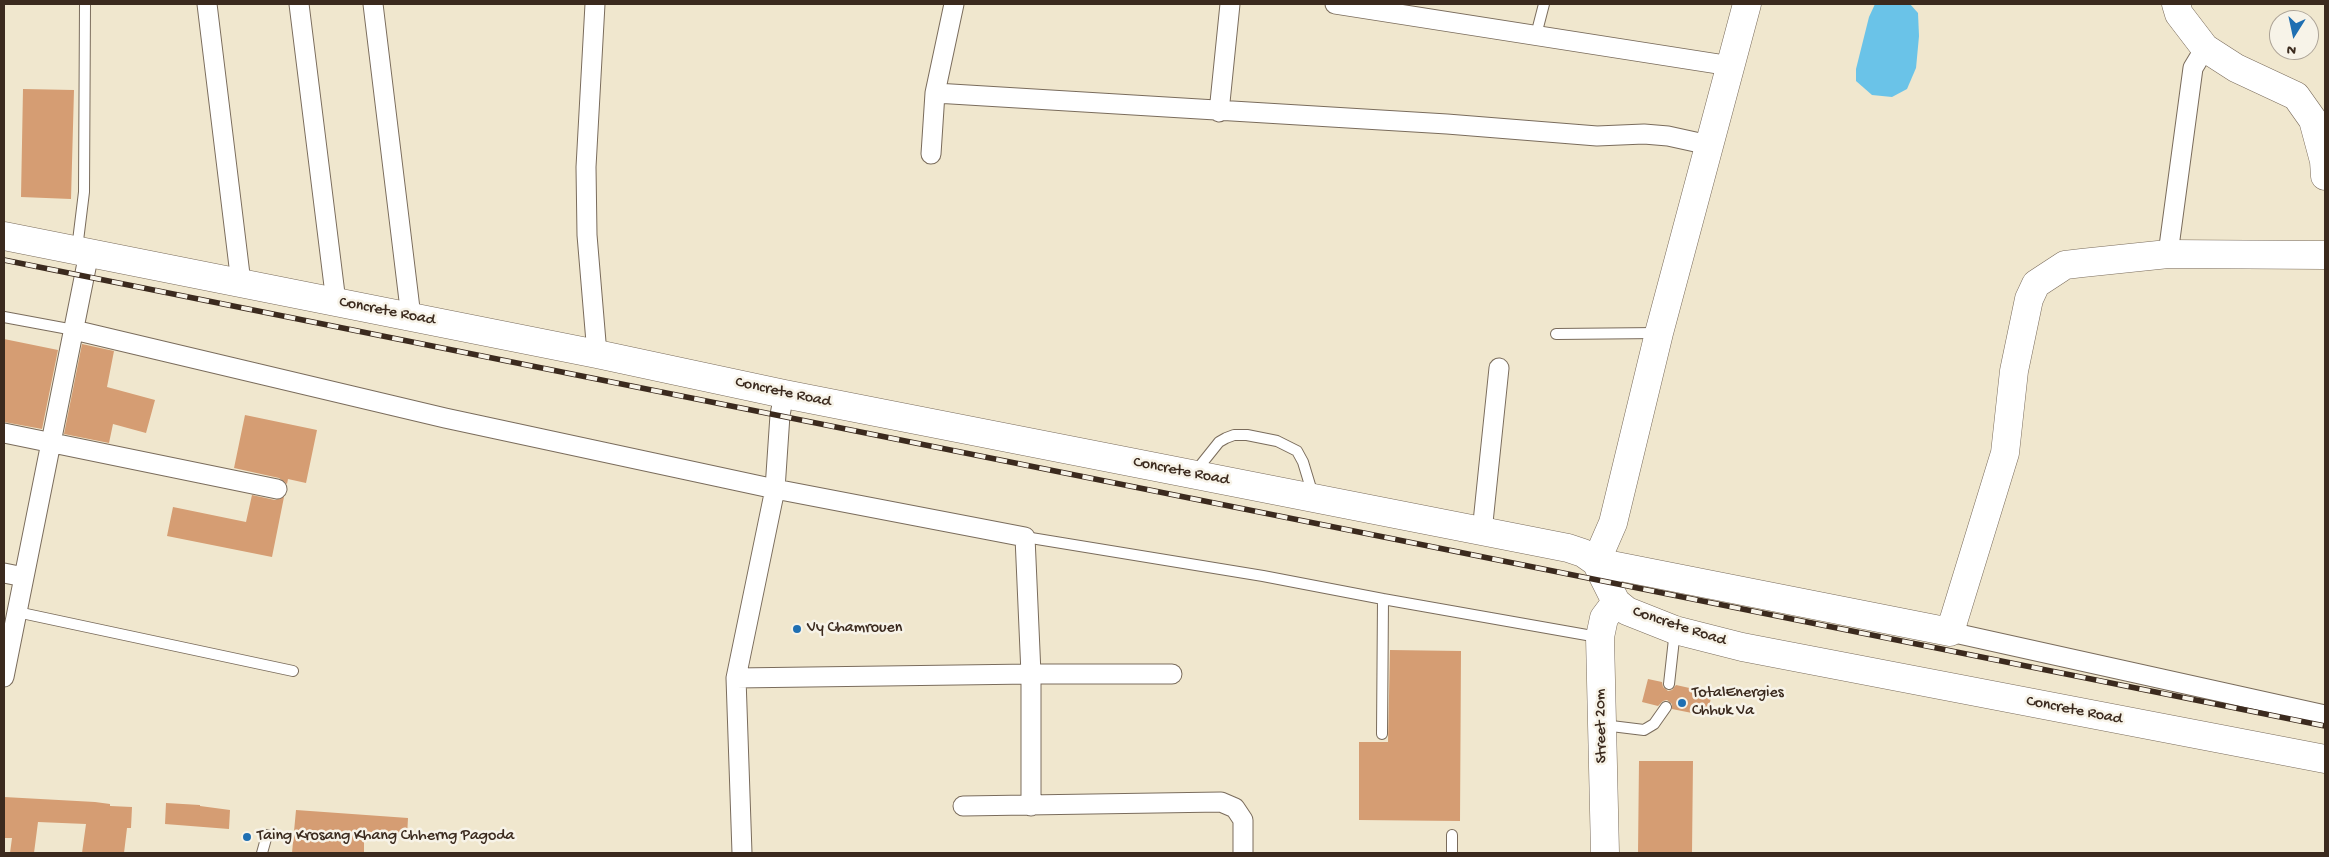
<!DOCTYPE html>
<style>
body{margin:0}
#map{position:relative;width:2329px;height:857px;overflow:hidden;background:#f0e7ce;font-family:"Gochi Hand",sans-serif}
canvas{display:block}
.frame{position:absolute;inset:0;border:5px solid #3b2a1e;pointer-events:none}
.north{position:absolute;left:2269px;top:10px;width:50px;height:50px;box-sizing:border-box;background:#f7f3e8;border:1px solid #aca397;border-radius:50%;rotate:190deg;font-size:14px;font-weight:700;line-height:20px;text-align:center;color:#3b2a1e}
.north::after{content:'';display:block;margin:auto;width:18px;height:22px;background:#1f6fb2;clip-path:polygon(50% 0,100% 100%,50% 72%,0 100%)}
</style>
<div id="map">
<canvas width="2329" height="857"></canvas>
<div class="frame"></div>
<div class="north">N</div>
</div>
<script>
const ctx = document.querySelector('canvas').getContext('2d');
ctx.lineJoin = 'round';
function fill(path, color) {
  ctx.fillStyle = color;
  ctx.fill(path, 'evenodd');
}
function poly(rows) {
  const path = new Path2D();
  for (const r of rows) {
    path.moveTo(r[0], r[1]);
    for (let i = 2; i < r.length; i += 2) path.lineTo(r[i], r[i + 1]);
  }
  return path;
}
function trace(path, color, width, dash) {
  ctx.strokeStyle = color;
  ctx.lineWidth = width;
  ctx.lineCap = dash ? 'butt' : 'round';
  ctx.setLineDash(dash || []);
  ctx.stroke(path);
}
function label(font, color, halo, rows, align = 'center') {
  ctx.font = font + ' "Gochi Hand",sans-serif';
  ctx.lineWidth = 5;
  ctx.setLineDash([]);
  ctx.textBaseline = 'middle';
  ctx.strokeStyle = halo;
  ctx.fillStyle = color;
  for (const [text, x, y, turn = 0] of rows) {
    ctx.save();
    ctx.translate(x, y);
    ctx.rotate((+turn || 0) * Math.PI / 180);
    ctx.textAlign = isNaN(turn) ? turn : align;
    if (halo) ctx.strokeText(text, 0, 0);
    ctx.fillText(text, 0, 0);
    ctx.restore();
  }
}
fill(poly([
 [1875,4,1910,4,1918,13,1919,36,1916,68,1907,89,1892,97,1872,95,1856,81,1856,69,1869,17]
]), '#6ac3e8');
fill(poly([
 [23,89,74,90,71,199,21,197],
 [4,339,58,350,42,429,4,422],
 [82,344,114,351,107,387,155,400,146,433,113,424,109,443,64,434],
 [245,415,317,430,306,483,288,479,287,484,279,478,234,468],
 [252,495,275,500,284,497,272,557,167,536,173,507,246,522],
 [1390,650,1461,651,1460,821,1359,820,1359,742,1388,742],
 [1648,679,1662,682,1663,687,1668,691,1672,690,1676,685,1712,693,1707,716,1672,709,1672,704,1667,700,1663,701,1658,706,1642,702],
 [1639,761,1693,761,1692,853,1638,853],
 [4,797,95,802,110,804,110,806,132,807,131,828,127,828,124,853,82,853,86,824,38,822,34,853,10,853,12,838,4,838],
 [166,803,200,805,200,806,230,810,229,829,165,824],
 [296,810,408,818,407,837,364,835,364,853,292,853]
]), '#d59d73');
const lane = poly([
 [1536,35,1544,4],
 [77,249,84,192,85,4],
 [4,317,74,330],
 [1556,334,1658,333],
 [1195,472,1219,442,1226,438,1234,435,1247,435,1277,441,1297,451,1303,462,1313,495],
 [1025,537,1263,576,1383,599],
 [17,612,293,671],
 [1669,684,1675,630],
 [1603,725,1644,730,1654,724,1666,707],
 [1382,734,1383,599,1598,637],
 [1452,835,1452,853],
 [262,853,267,835]
]);
const street = poly([
 [207,4,241,283],
 [299,4,336,302],
 [373,4,411,317],
 [595,4,586,167,587,235,597,354],
 [1335,4,1731,66],
 [935,93,1447,124,1597,136,1644,134,1668,136,1709,145],
 [1219,112,1230,4],
 [931,154,935,93,954,4],
 [2168,254,2193,68,2205,48],
 [74,330,445,418,775,489,1025,537,1031,674,1031,806],
 [4,433,277,489],
 [1482,532,1499,368],
 [4,573,24,577],
 [1950,632,2325,715],
 [4,677,89,253],
 [736,678,1031,674,1172,674],
 [963,806,1221,802,1235,808,1243,820,1243,853],
 [742,853,736,678,775,489,780,415,784,394]
]);
const secondary = poly([
 [1747,4,1659,333,1613,523,1596,562,1950,632,2005,453,2014,371,2029,299,2036,284,2065,265,2082,263,2168,254,2325,255],
 [2176,4,2179,14,2205,48,2236,68,2296,96,2313,120,2324,161,2325,176],
 [4,236,597,354,784,394,1568,548,1583,553,1596,562,1616,602,1627,611,1675,630,1742,647,2325,759],
 [1605,853,1600,637,1604,618,1616,602]
]);
trace(lane, '#7a6c5c', 12);
trace(street, '#7a6c5c', 21);
trace(secondary, '#7a6c5c', 29);
trace(lane, '#fff', 10);
trace(street, '#fff', 19);
trace(secondary, '#fff', 28);
const rail = poly([
 [4,260,2325,726]
]);
trace(rail, '#3b2a1e', 5.5);
trace(rail, '#f7f3e8', 4, [11]);
for (const [x, y, r, color] of [
 [797,629,5,"#1f6fb2"],
 [1682,703,5,"#1f6fb2"],
 [247,837,5,"#1f6fb2"]
]) {
  const dot = new Path2D();
  dot.arc(x, y, r, 0, 2 * Math.PI);
  ctx.fillStyle = color;
  ctx.fill(dot);
  trace(dot, '#f7f3e8', 2);
}
label('16px', '#3b2a1e', '#f7f3e8', [
 ["Concrete Road",387,312,11],
 ["Concrete Road",783,393,12],
 ["Concrete Road",1181,472,11],
 ["Concrete Road",1679,627,18],
 ["Concrete Road",2074,711,11],
 ["Street 20m",1602,726,-91]
]);
label('16px', '#3b2a1e', '#f7f3e8', [
 ["Vy Chamrouen",807,629],
 ["TotalEnergies",1692,694],
 ["Chhuk Va",1692,712],
 ["Taing Krosang Khang Chherng Pagoda",257,837]
], 'left');
</script>
